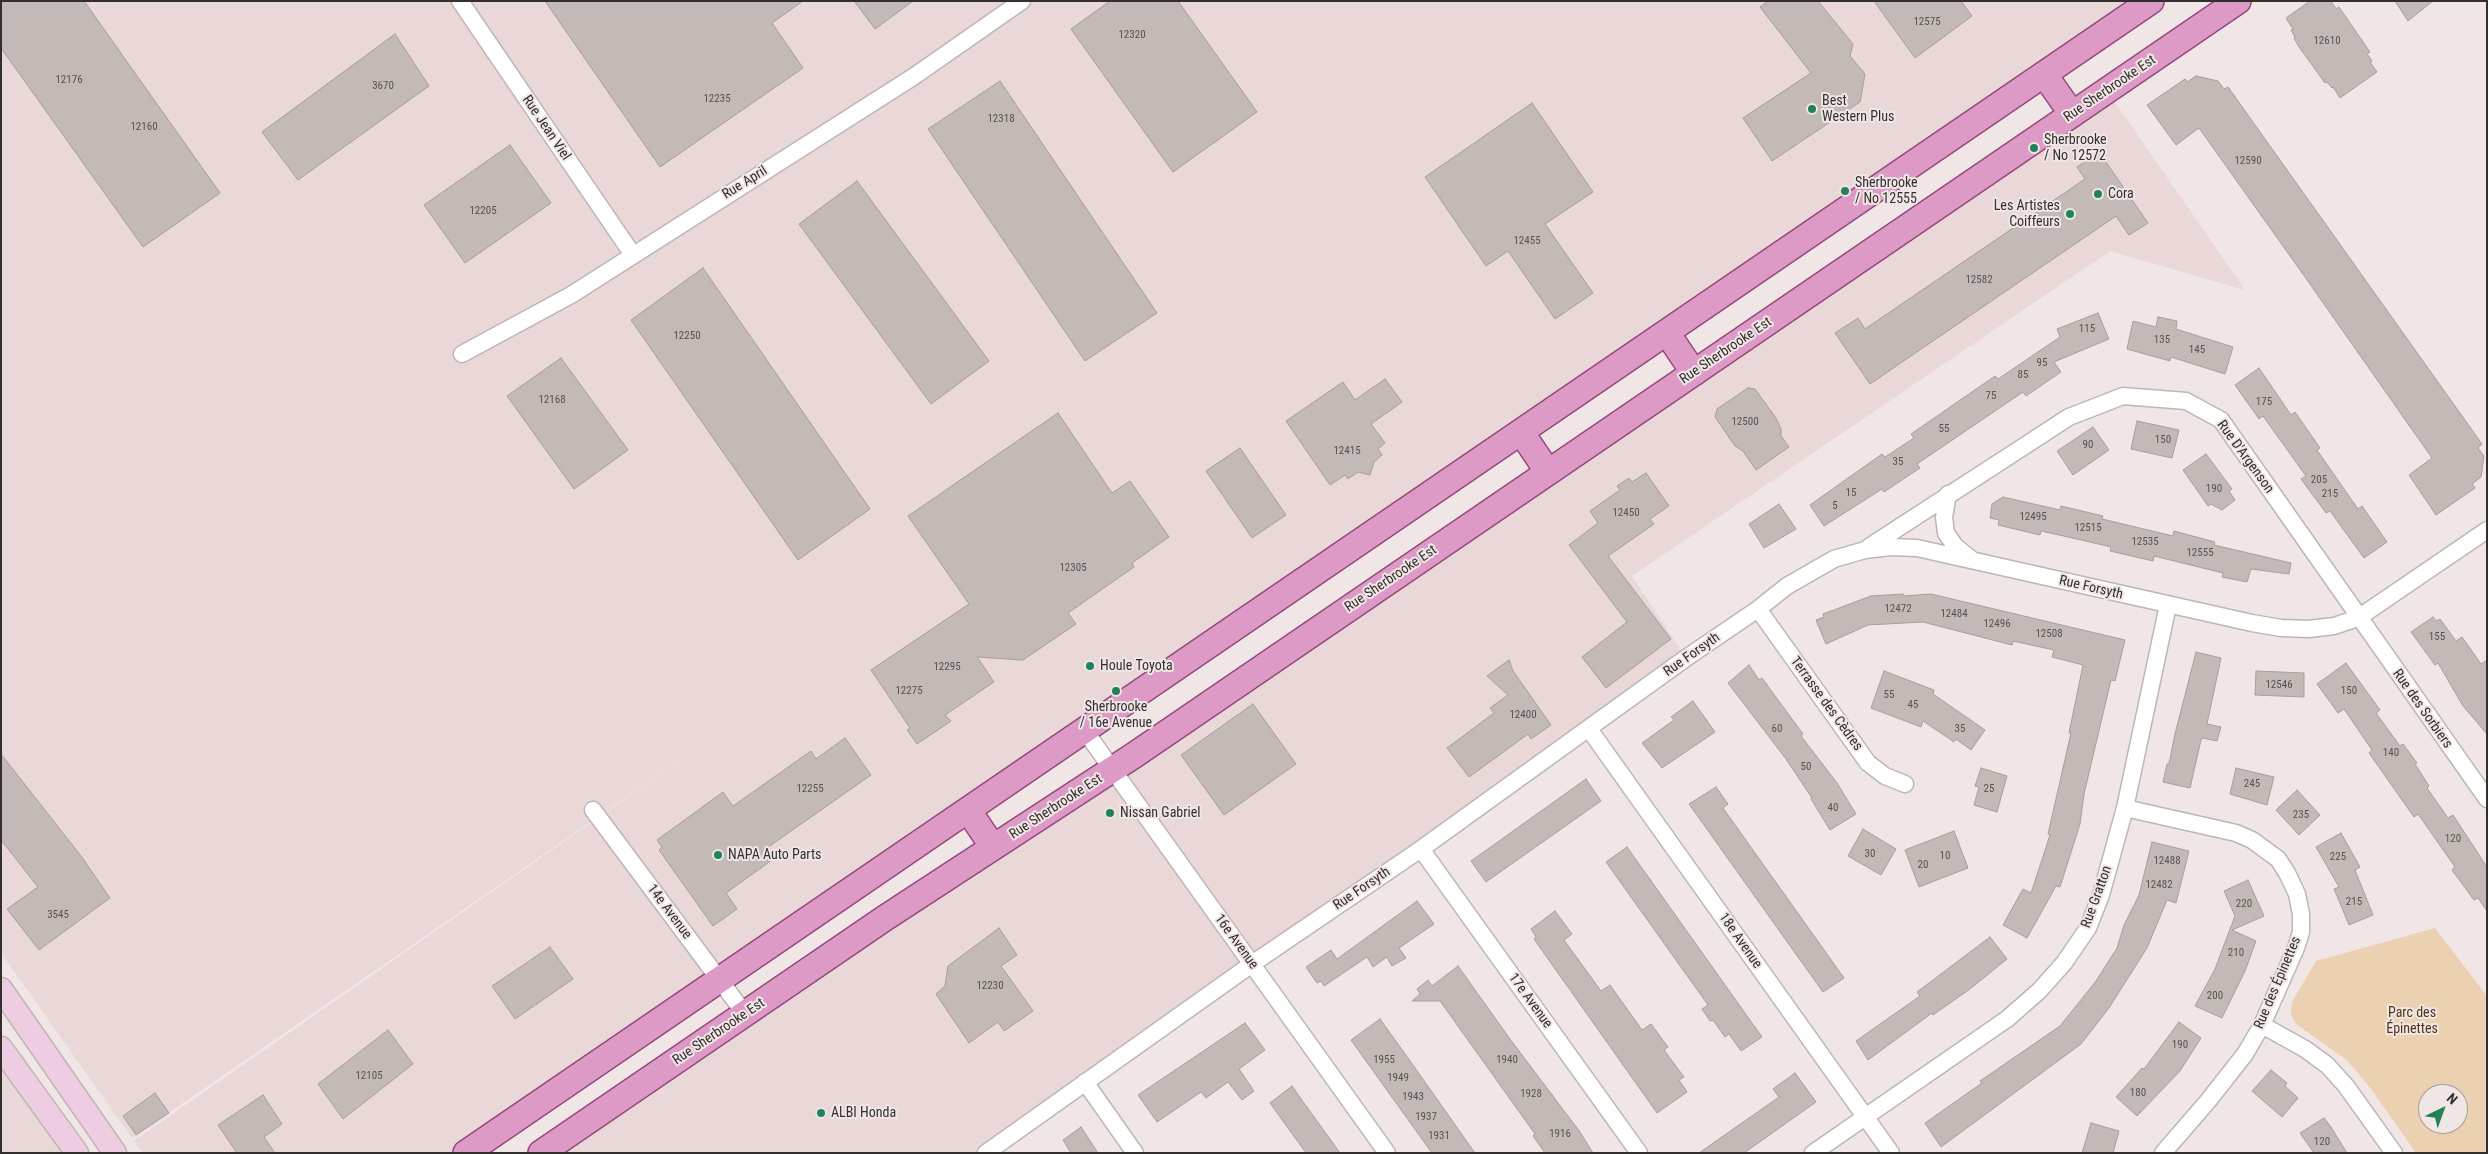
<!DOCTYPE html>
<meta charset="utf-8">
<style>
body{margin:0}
#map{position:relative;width:2488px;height:1154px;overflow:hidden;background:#f0e6e6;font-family:"Roboto Condensed",sans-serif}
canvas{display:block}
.frame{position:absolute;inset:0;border:2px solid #332f2f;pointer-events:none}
.north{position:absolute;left:2418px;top:1084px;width:50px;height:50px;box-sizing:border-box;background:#f0e6e6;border:1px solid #a49d9d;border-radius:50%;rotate:42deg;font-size:14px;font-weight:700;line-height:20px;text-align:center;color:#332f2f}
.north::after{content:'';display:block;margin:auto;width:18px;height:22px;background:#21825a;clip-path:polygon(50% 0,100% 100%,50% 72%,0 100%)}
</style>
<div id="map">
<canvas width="2488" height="1154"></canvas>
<div class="frame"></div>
<div class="north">N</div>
</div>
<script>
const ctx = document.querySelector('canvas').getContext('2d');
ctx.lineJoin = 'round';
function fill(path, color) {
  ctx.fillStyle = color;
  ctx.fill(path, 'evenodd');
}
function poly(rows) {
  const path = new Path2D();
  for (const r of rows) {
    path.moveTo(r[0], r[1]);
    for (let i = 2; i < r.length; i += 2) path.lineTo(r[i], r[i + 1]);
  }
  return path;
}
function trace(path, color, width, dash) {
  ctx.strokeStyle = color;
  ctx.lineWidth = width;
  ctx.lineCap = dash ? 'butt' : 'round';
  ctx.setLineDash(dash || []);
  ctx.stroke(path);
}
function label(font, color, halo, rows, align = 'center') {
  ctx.font = font + ' "Roboto Condensed",sans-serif';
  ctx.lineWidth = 4;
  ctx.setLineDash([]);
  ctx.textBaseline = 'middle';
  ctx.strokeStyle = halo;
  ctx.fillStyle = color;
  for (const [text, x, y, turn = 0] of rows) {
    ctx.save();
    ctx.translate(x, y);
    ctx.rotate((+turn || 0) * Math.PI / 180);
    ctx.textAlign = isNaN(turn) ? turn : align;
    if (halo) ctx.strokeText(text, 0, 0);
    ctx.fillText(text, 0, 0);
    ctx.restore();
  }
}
fill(poly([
 [1,1,2151,1,469,1153,143,1153,134,1141,730,726,132,1138,1,953],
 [2112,98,2245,290,2110,251,1632,576,1686,658,983,1153,552,1153],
 [1,1048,74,1153,1,1153]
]), '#ead7d8');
fill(poly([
 [2435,928,2487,996,2487,1153,2416,1153,2371,1089,2348,1061,2296,1024,2291,1015,2292,1002,2316,961],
 [2428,1094,2458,1094,2458,1124,2428,1124]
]), '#ebd1b2');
const building = poly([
 [1,1,84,1,220,193,143,247,1,48,1,1],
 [545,1,803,1,772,23,803,68,660,167,545,1],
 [854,1,913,1,875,29,854,1],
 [1110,1,1178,1,1257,112,1173,172,1071,29,1110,1],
 [1768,1,1818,1,1853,44,1850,56,1865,74,1860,102,1772,161,1743,118,1811,73,1760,7,1768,1],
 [1874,1,1961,1,1972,16,1915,58,1874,1],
 [2310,1,2331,1,2336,9,2339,7,2370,52,2367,54,2372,61,2370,62,2377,72,2340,98,2333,87,2332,88,2327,82,2325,83,2299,47,2294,38,2295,37,2291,30,2293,29,2286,18,2310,1],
 [2395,1,2433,1,2408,21,2395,1],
 [395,34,429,86,298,180,262,132,395,34],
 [2196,76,2218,81,2224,89,2228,87,2482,444,2478,448,2484,456,2481,477,2472,484,2475,488,2436,515,2409,475,2432,458,2305,277,2199,128,2176,145,2147,105,2185,79,2187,82,2196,76],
 [1000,81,1157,313,1085,361,928,129,1000,81],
 [1532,103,1593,192,1545,224,1593,293,1555,319,1508,251,1486,266,1425,177,1532,103],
 [510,145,551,203,465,263,424,205,510,145],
 [2099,152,2148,223,2129,235,2116,216,1870,384,1835,333,1858,318,1865,329,2085,179,2077,167,2099,152],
 [857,181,989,361,931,404,799,224,857,181],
 [703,268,870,509,798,560,631,320,703,268],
 [2098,313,2109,339,2054,362,2061,372,2026,396,2023,392,1917,464,1920,468,1884,492,1882,489,1824,526,1810,505,1882,454,1885,457,1914,438,1911,434,1995,376,1998,379,2060,337,2057,329,2098,313],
 [2158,317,2177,321,2176,329,2233,347,2225,374,2171,357,2170,361,2127,349,2133,321,2156,327,2158,317],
 [561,358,628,450,574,489,507,396,561,358],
 [2259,368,2291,415,2295,412,2320,448,2317,450,2358,509,2362,506,2387,542,2364,558,2330,511,2326,513,2301,479,2306,476,2263,416,2259,419,2235,385,2259,368],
 [1385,379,1402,402,1371,424,1385,443,1378,449,1382,455,1374,462,1370,475,1358,472,1348,479,1345,475,1330,485,1286,421,1343,382,1355,400,1385,379],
 [1748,388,1755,389,1776,418,1781,429,1781,436,1789,447,1756,470,1743,451,1735,446,1715,417,1717,409,1748,388],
 [1058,413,1112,493,1130,481,1169,537,1132,563,1134,567,1068,613,1076,624,1023,660,977,657,994,682,945,715,951,721,917,744,907,730,910,728,871,670,969,604,908,516,1058,413],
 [2137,421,2179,430,2172,458,2131,449,2137,421],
 [2093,427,2109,450,2073,475,2057,451,2093,427],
 [1240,448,1286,515,1252,538,1206,471,1240,448],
 [2206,454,2232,489,2229,491,2235,500,2222,510,2211,504,2208,506,2183,470,2206,454],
 [1646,473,1669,506,1650,519,1654,524,1608,556,1671,639,1606,688,1582,657,1627,622,1569,545,1598,523,1590,511,1620,490,1617,486,1629,478,1632,482,1646,473],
 [2003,497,2060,510,2061,506,2103,516,2102,519,2173,536,2174,531,2215,542,2214,545,2291,563,2289,574,2251,569,2247,582,2222,577,2223,573,2154,556,2153,561,2110,551,2111,547,2077,539,2041,531,2040,535,1998,525,1999,520,1990,518,1992,504,2003,497],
 [1779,504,1796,529,1764,548,1749,524,1779,504],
 [1903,594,1903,596,1931,594,2125,640,2115,681,2111,680,2084,794,2080,824,2060,887,2056,886,2027,938,2003,925,2023,889,2031,893,2050,835,2048,834,2071,733,2069,733,2083,665,2052,657,2054,650,2013,641,2012,645,1923,622,1868,625,1826,644,1816,620,1824,617,1823,614,1871,596,1903,594],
 [2433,617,2436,621,2440,619,2456,641,2462,637,2481,664,2487,660,2487,734,2463,706,2438,663,2435,665,2411,632,2433,617],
 [2196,652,2221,658,2207,724,2221,727,2217,741,2203,738,2201,740,2190,788,2163,782,2167,764,2169,764,2175,734,2196,652],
 [1509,660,1513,671,1551,725,1531,739,1528,734,1469,777,1447,748,1494,713,1490,708,1508,695,1487,676,1509,660],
 [2346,663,2380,710,2376,713,2400,746,2403,744,2417,763,2415,764,2429,786,2427,788,2448,818,2453,815,2487,867,2487,911,2478,898,2474,900,2452,870,2455,867,2418,814,2414,817,2369,753,2372,750,2344,709,2338,713,2317,684,2346,663],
 [1749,665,1759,680,1762,678,1803,734,1801,736,1837,783,1856,814,1830,830,1811,799,1812,798,1786,759,1728,683,1749,665],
 [1884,671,1934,690,1933,694,1985,730,1971,750,1956,739,1954,742,1923,721,1921,727,1871,708,1884,671],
 [2256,671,2304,673,2304,697,2255,695,2256,671],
 [1693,701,1715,732,1662,768,1642,743,1674,720,1671,717,1693,701],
 [1253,704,1296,764,1224,815,1181,755,1253,704],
 [845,738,871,775,764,850,772,860,726,893,737,909,713,926,659,850,662,847,657,840,723,792,733,806,811,751,816,759,845,738],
 [1,754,81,856,110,898,39,950,7,909,38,887,1,840,1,754],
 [1981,768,2007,776,1997,812,1974,805,1979,787,1975,786,1981,768],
 [2236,768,2274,777,2267,805,2230,794,2236,768],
 [1586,779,1601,801,1486,882,1471,861,1586,779],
 [1716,787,1728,804,1723,808,1844,978,1823,992,1689,804,1716,787],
 [2297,790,2320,815,2299,835,2276,810,2297,790],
 [1863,829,1896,849,1881,875,1848,856,1863,829],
 [1954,831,1968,868,1919,887,1905,850,1954,831],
 [2341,833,2360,867,2355,870,2373,915,2349,925,2334,889,2339,887,2316,847,2341,833],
 [2152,842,2189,851,2176,903,2167,900,2147,948,2109,1008,2081,1044,1941,1147,1925,1123,1982,1083,1980,1081,2060,1026,2096,981,2117,948,2124,925,2139,895,2152,842],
 [1627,847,1762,1037,1741,1051,1729,1034,1725,1037,1713,1020,1710,1021,1702,1009,1708,1005,1606,862,1627,847],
 [2248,880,2264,916,2232,930,2256,941,2245,971,2222,1018,2195,1006,2215,969,2235,916,2224,891,2248,880],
 [1417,901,1434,924,1399,948,1406,958,1392,966,1387,957,1373,967,1367,957,1324,986,1321,981,1317,983,1306,967,1331,950,1337,959,1417,901],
 [1555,911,1572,934,1564,940,1601,991,1610,985,1642,1030,1651,1024,1668,1047,1664,1050,1684,1077,1679,1080,1687,1092,1657,1113,1534,939,1536,937,1531,929,1555,911],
 [999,928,1017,955,1001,966,1033,1011,1004,1031,998,1022,969,1043,936,994,945,986,948,966,999,928],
 [1990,937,2007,959,1970,989,1933,1015,1932,1013,1868,1060,1856,1041,1920,996,1917,992,1990,937],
 [550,947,573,979,515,1019,492,986,550,947],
 [1458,966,1510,1039,1580,1132,1593,1153,1545,1153,1533,1136,1535,1134,1440,1001,1412,1001,1420,994,1417,989,1428,980,1432,986,1458,966],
 [1380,1019,1408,1058,1475,1153,1432,1153,1351,1040,1380,1019],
 [2179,1022,2201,1038,2180,1071,2137,1116,2116,1097,2142,1068,2144,1069,2179,1022],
 [1245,1023,1265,1050,1239,1069,1254,1091,1242,1100,1228,1082,1206,1098,1201,1092,1157,1122,1138,1095,1245,1023],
 [388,1030,413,1064,343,1119,318,1084,388,1030],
 [2271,1070,2287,1083,2285,1086,2298,1098,2282,1117,2252,1091,2271,1070],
 [1795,1073,1816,1102,1744,1153,1699,1153,1779,1097,1773,1089,1795,1073],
 [1292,1086,1304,1103,1340,1153,1306,1153,1270,1103,1292,1086],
 [155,1093,169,1113,136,1135,123,1116,155,1093],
 [263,1095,282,1124,264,1137,275,1153,237,1153,218,1125,263,1095],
 [2324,1118,2331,1127,2347,1153,2314,1153,2300,1133,2324,1118],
 [2091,1123,2119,1131,2113,1153,2082,1153,2091,1123],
 [1081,1127,1098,1153,1071,1153,1063,1140,1081,1127]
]);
fill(building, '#c3bab7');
trace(building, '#a79e9b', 1);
const street = poly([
 [460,1,633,255],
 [462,354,571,295,913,77,1022,1],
 [1948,494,1944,517,1946,533,1955,546,1971,559],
 [1869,547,2069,417,2123,396,2186,401,2221,420,2487,799],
 [1758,609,1868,763,1885,776,1905,784],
 [1589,729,1891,1153],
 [1085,731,1387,1153],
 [2125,808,2236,833,2252,840,2278,859,2287,873,2297,894,2301,914,2301,932,2296,948,2262,1025,2245,1054,2208,1101,2163,1153],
 [593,810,745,1014],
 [1421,849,1639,1153],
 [2262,1025,2305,1049,2327,1065,2346,1086,2394,1153],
 [1085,1082,1135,1153],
 [986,1153,1252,964,1421,849,1686,658,1758,609,1787,586,1834,559,1865,550,1891,547,1917,548,2252,623,2281,628,2309,629,2334,626,2358,618,2487,530],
 [1813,1153,2007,1019,2039,991,2064,963,2088,928,2101,895,2125,808,2168,605]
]);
const secondary = poly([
 [1,989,115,1153],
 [1,1048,77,1153]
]);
const primary = poly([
 [2044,74,2072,114],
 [1667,333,1694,373],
 [1521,432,1548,472],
 [968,810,993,847],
 [466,1153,2151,1],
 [541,1153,885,918,1133,756,2238,1]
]);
trace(street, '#beb5b5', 19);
trace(secondary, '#beb5b5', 25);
trace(primary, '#94497a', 28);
trace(street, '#fff', 16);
trace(secondary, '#eecde3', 22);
trace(primary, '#de9ac7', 25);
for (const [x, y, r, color] of [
 [1812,109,5,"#21825a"],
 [2034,148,5,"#21825a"],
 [1845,191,5,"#21825a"],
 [2098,194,5,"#21825a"],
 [2070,214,5,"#21825a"],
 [1090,666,5,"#21825a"],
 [1116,691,5,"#21825a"],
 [1110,813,5,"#21825a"],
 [718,855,5,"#21825a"],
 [821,1113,5,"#21825a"]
]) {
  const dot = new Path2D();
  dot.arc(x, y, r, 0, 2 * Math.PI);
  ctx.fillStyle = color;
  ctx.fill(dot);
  trace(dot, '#f0e6e6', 2);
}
label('11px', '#575251', null, [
 ["12575",1927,22],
 ["12320",1132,35],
 ["12610",2327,41],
 ["12176",69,80],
 ["3670",383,86],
 ["12235",717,99],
 ["12318",1001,119],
 ["12160",144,127],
 ["12590",2248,161],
 ["12205",483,211],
 ["12455",1527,241],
 ["12582",1979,280],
 ["115",2087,329],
 ["12250",687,336],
 ["135",2162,340],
 ["145",2197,350],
 ["95",2042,363],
 ["85",2023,375],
 ["75",1991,396],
 ["12168",552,400],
 ["175",2264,402],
 ["12500",1745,422],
 ["55",1944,429],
 ["150",2163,440],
 ["90",2088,445],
 ["12415",1347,451],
 ["35",1898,462],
 ["205",2319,480],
 ["190",2214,489],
 ["15",1851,493],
 ["215",2330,494],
 ["5",1835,506],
 ["12450",1626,513],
 ["12495",2033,517],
 ["12515",2088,528],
 ["12535",2145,542],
 ["12555",2200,553],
 ["12305",1073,568],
 ["12472",1898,609],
 ["12484",1954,614],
 ["12496",1997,624],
 ["12508",2049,634],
 ["155",2437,637],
 ["12295",947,667],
 ["12546",2279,685],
 ["12275",909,691],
 ["150",2349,691],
 ["55",1889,695],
 ["45",1913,705],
 ["12400",1523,715],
 ["60",1777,729],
 ["35",1960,729],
 ["140",2391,753],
 ["50",1806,767],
 ["245",2252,784],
 ["12255",810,789],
 ["25",1989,789],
 ["40",1833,808],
 ["235",2301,815],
 ["120",2453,839],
 ["30",1870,854],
 ["10",1945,856],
 ["225",2338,857],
 ["12488",2167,861],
 ["20",1923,865],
 ["12482",2159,885],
 ["215",2354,902],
 ["220",2244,904],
 ["3545",58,915],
 ["210",2236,953],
 ["12230",990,986],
 ["200",2215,996],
 ["190",2180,1045],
 ["1955",1384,1060],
 ["1940",1507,1060],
 ["12105",369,1076],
 ["1949",1398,1078],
 ["180",2138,1093],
 ["1928",1531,1094],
 ["1943",1413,1097],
 ["1937",1426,1117],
 ["1916",1560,1134],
 ["1931",1439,1136],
 ["120",2322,1142]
]);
label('14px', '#332f2f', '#f0e6e6', [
 ["Rue Sherbrooke Est",2110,89,-34],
 ["Rue Jean Viel",546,128,56],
 ["Rue April",745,183,-32],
 ["Rue Sherbrooke Est",1726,351,-34],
 ["Rue D'Argenson",2245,457,54],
 ["Rue Sherbrooke Est",1391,579,-34],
 ["Rue Forsyth",2091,588,13],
 ["Rue Forsyth",1692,655,-35],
 ["Terrasse des Cèdres",1826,704,54],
 ["Rue des Sorbiers",2422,709,55],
 ["Rue Sherbrooke Est",1056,807,-33],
 ["Rue Forsyth",1362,889,-34],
 ["Rue Gratton",2097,897,-70],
 ["14e Avenue",669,912,53],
 ["18e Avenue",1740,941,55],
 ["16e Avenue",1236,942,54],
 ["Rue des Épinettes",2278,983,-67],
 ["17e Avenue",1530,1001,54],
 ["Rue Sherbrooke Est",719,1032,-34]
]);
label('14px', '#332f2f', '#f0e6e6', [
 ["Best",1822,101],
 ["Western Plus",1822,117],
 ["Sherbrooke",2044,140],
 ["/ No 12572",2044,156],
 ["Sherbrooke",1855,183],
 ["/ No 12555",1855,199],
 ["Cora",2108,194],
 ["Les Artistes",2060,206,"right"],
 ["Coiffeurs",2060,222,"right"],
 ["Houle Toyota",1100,666],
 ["Sherbrooke",1116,707,"center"],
 ["/ 16e Avenue",1116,723,"center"],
 ["Nissan Gabriel",1120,813],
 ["NAPA Auto Parts",728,855],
 ["ALBI Honda",831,1113]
], 'left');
label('14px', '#513612', '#f0e6e6', [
 ["Parc des",2412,1013],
 ["Épinettes",2412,1029]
]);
</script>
